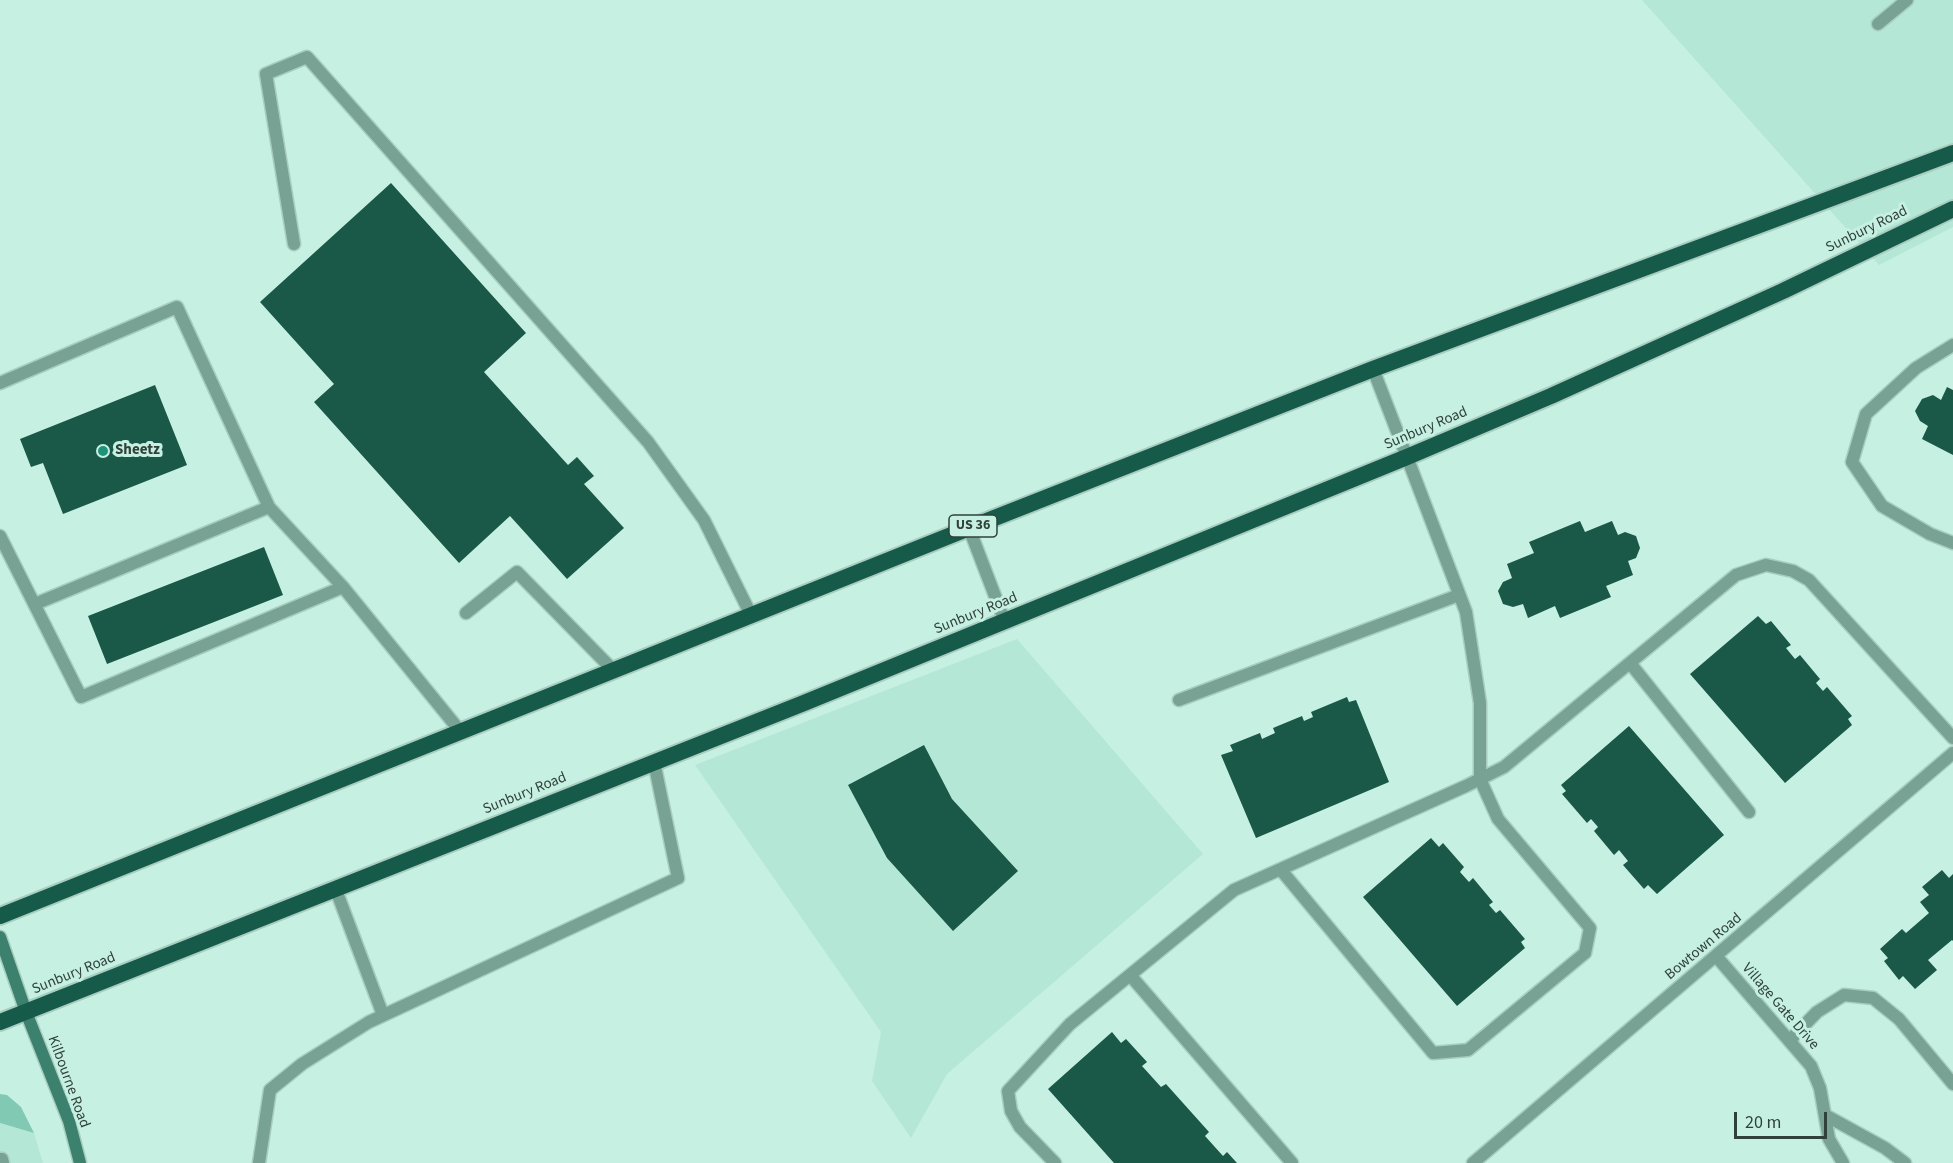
<!DOCTYPE html>
<style>
body{margin:0}
#map{position:relative;width:1953px;height:1163px;overflow:hidden;background:#c6f0e1;font-family:"Source Sans 3",sans-serif}
canvas{display:block}
.scale{position:absolute;left:1734px;top:1112px;width:93px;height:27px;box-sizing:border-box;border:3px solid #30413b;border-top:0;padding-left:8px;font-size:18px;line-height:21px;white-space:nowrap;color:#30413b;-webkit-text-stroke:4px #c6f0e1;paint-order:stroke}
</style>
<div id="map">
<canvas width="1953" height="1163"></canvas>
<div class="scale">20 m</div>
</div>
<script>
const ctx = document.querySelector('canvas').getContext('2d');
ctx.lineJoin = 'round';
function fill(path, color) {
  ctx.fillStyle = color;
  ctx.fill(path, 'evenodd');
}
function poly(rows) {
  const path = new Path2D();
  for (const r of rows) {
    path.moveTo(r[0], r[1]);
    for (let i = 2; i < r.length; i += 2) path.lineTo(r[i], r[i + 1]);
  }
  return path;
}
function trace(path, color, width, dash) {
  ctx.strokeStyle = color;
  ctx.lineWidth = width;
  ctx.lineCap = dash ? 'butt' : 'round';
  ctx.setLineDash(dash || []);
  ctx.stroke(path);
}
function label(font, color, halo, rows, align = 'center') {
  ctx.font = font + ' "Source Sans 3",sans-serif';
  ctx.lineWidth = 6;
  ctx.setLineDash([]);
  ctx.textBaseline = 'middle';
  ctx.strokeStyle = halo;
  ctx.fillStyle = color;
  for (const [text, x, y, turn = 0] of rows) {
    ctx.save();
    ctx.translate(x, y);
    ctx.rotate((+turn || 0) * Math.PI / 180);
    ctx.textAlign = isNaN(turn) ? turn : align;
    if (halo) ctx.strokeText(text, 0, 0);
    ctx.fillText(text, 0, 0);
    ctx.restore();
  }
}
fill(poly([
 [1642,0,1953,0,1953,227,1879,265],
 [1017,639,1203,854,947,1074,911,1138,872,1081,881,1032,695,765],
 [0,1123,34,1133,43,1163,0,1163]
]), '#b4e7d6');
fill(poly([
 [0,1094,7,1095,21,1107,34,1133,0,1123]
]), '#82c9b3');
fill(poly([
 [391,183,526,333,484,372,568,465,577,457,594,476,584,484,624,528,567,579,510,516,459,563,314,402,334,384,260,302],
 [155,385,187,465,63,514,43,463,31,467,20,439],
 [1947,387,1953,390,1953,455,1922,439,1928,426,1920,421,1915,411,1922,399,1933,395,1941,400],
 [1580,521,1585,532,1612,521,1618,535,1625,532,1636,536,1640,548,1636,558,1628,561,1633,575,1606,586,1611,597,1560,618,1555,606,1528,618,1523,604,1513,607,1503,604,1498,591,1503,582,1512,578,1507,564,1534,553,1529,542],
 [264,547,283,595,107,664,88,616],
 [1758,616,1766,624,1771,621,1791,645,1786,648,1795,659,1800,655,1820,679,1816,683,1823,691,1827,687,1852,716,1848,719,1852,725,1785,783,1690,674],
 [1347,697,1349,702,1356,700,1389,782,1256,838,1221,755,1233,751,1230,745,1260,733,1262,739,1275,733,1273,728,1302,716,1304,721,1313,717,1311,712],
 [1629,726,1724,835,1657,894,1648,885,1644,889,1623,865,1628,861,1619,850,1614,855,1594,831,1598,827,1591,819,1587,823,1562,794,1566,791,1561,785],
 [924,745,952,799,1018,871,953,931,887,858,848,785],
 [1431,838,1439,847,1443,843,1464,867,1460,872,1469,882,1473,878,1493,902,1489,905,1496,913,1500,910,1525,939,1521,942,1525,948,1457,1006,1363,897],
 [1942,870,1949,878,1953,874,1953,941,1952,940,1928,960,1937,970,1915,989,1903,976,1899,980,1884,961,1888,958,1880,949,1902,929,1906,933,1929,913,1920,902,1929,895,1922,887],
 [1112,1032,1121,1043,1126,1039,1147,1062,1142,1066,1161,1087,1166,1084,1209,1132,1205,1136,1223,1156,1227,1152,1237,1163,1114,1163,1048,1089]
]), '#1a5848');
const service = poly([
 [1878,24,1907,0],
 [294,244,266,74,307,57,648,442,704,520,751,615],
 [1953,345,1916,368,1866,414,1852,462,1882,506,1930,534,1953,543],
 [0,383,177,307,269,507,343,587,81,697,0,536],
 [343,587,460,731],
 [35,604,269,507],
 [466,613,517,572,613,670],
 [1630,663,1749,812],
 [1179,700,1459,595],
 [1281,870,1433,1053,1468,1050,1585,953,1590,928,1498,819,1480,779,1480,703,1466,612,1407,457],
 [336,890,383,1015],
 [1130,975,1292,1163],
 [1790,1040,1817,1012,1844,995,1873,998,1899,1019,1953,1084],
 [0,1159,2,1159,3,1163],
 [259,1163,270,1090,302,1064,369,1022,678,878,654,762],
 [1055,1163,1020,1127,1011,1111,1008,1091,1070,1024,1234,890,1466,786,1504,767,1736,575,1766,565,1793,571,1809,580,1953,738]
]);
const minor = poly([
 [1373,369,1407,457],
 [969,528,1005,622],
 [1716,956,1811,1066,1820,1088,1829,1139,1843,1163],
 [1825,1115,1885,1148,1905,1163],
 [1473,1163,1953,753]
]);
const secondary = poly([
 [0,937,26,1012,69,1121,80,1163]
]);
const trunk = poly([
 [0,916,969,528,1373,369,1953,153],
 [0,1022,804,703,1407,457,1551,396,1783,291,1953,209]
]);
trace(service, '#a8cdc0', 15);
trace(minor, '#a8cdc0', 15);
trace(secondary, '#a8cdc0', 15);
trace(trunk, '#a8cdc0', 20);
trace(service, '#77a294', 12);
trace(minor, '#77a294', 12);
trace(secondary, '#3c816e', 12);
trace(trunk, '#165a4a', 16);
for (const [x, y, r, color] of [
 [103,451,6,"#1d9479"]
]) {
  const dot = new Path2D();
  dot.arc(x, y, r, 0, 2 * Math.PI);
  ctx.fillStyle = color;
  ctx.fill(dot);
  trace(dot, '#c6f0e1', 2);
}
for (const [x, y, w] of [
 [973,526,48]
]) {
  const box = new Path2D();
  box.roundRect(x - w / 2, y - 11, w, 22, 4.5);
  ctx.fillStyle = '#c6f0e1';
  ctx.fill(box);
  trace(box, '#30413b', 1.5);
}
label('bold 14px', '#30413b', null, [
 ["US 36",973,526]
]);
label('15px', '#30413b', '#c6f0e1', [
 ["Sunbury Road",1867,230,-26],
 ["Sunbury Road",1426,429,-23],
 ["Sunbury Road",976,614,-22],
 ["Sunbury Road",525,794,-22],
 ["Bowtown Road",1704,947,-40],
 ["Sunbury Road",74,974,-22],
 ["Village Gate Drive",1780,1007,49],
 ["Kilbourne Road",68,1082,70]
]);
label('bold 15px', '#30413b', '#c6f0e1', [
 ["Sheetz",115,451]
], 'left');
</script>
